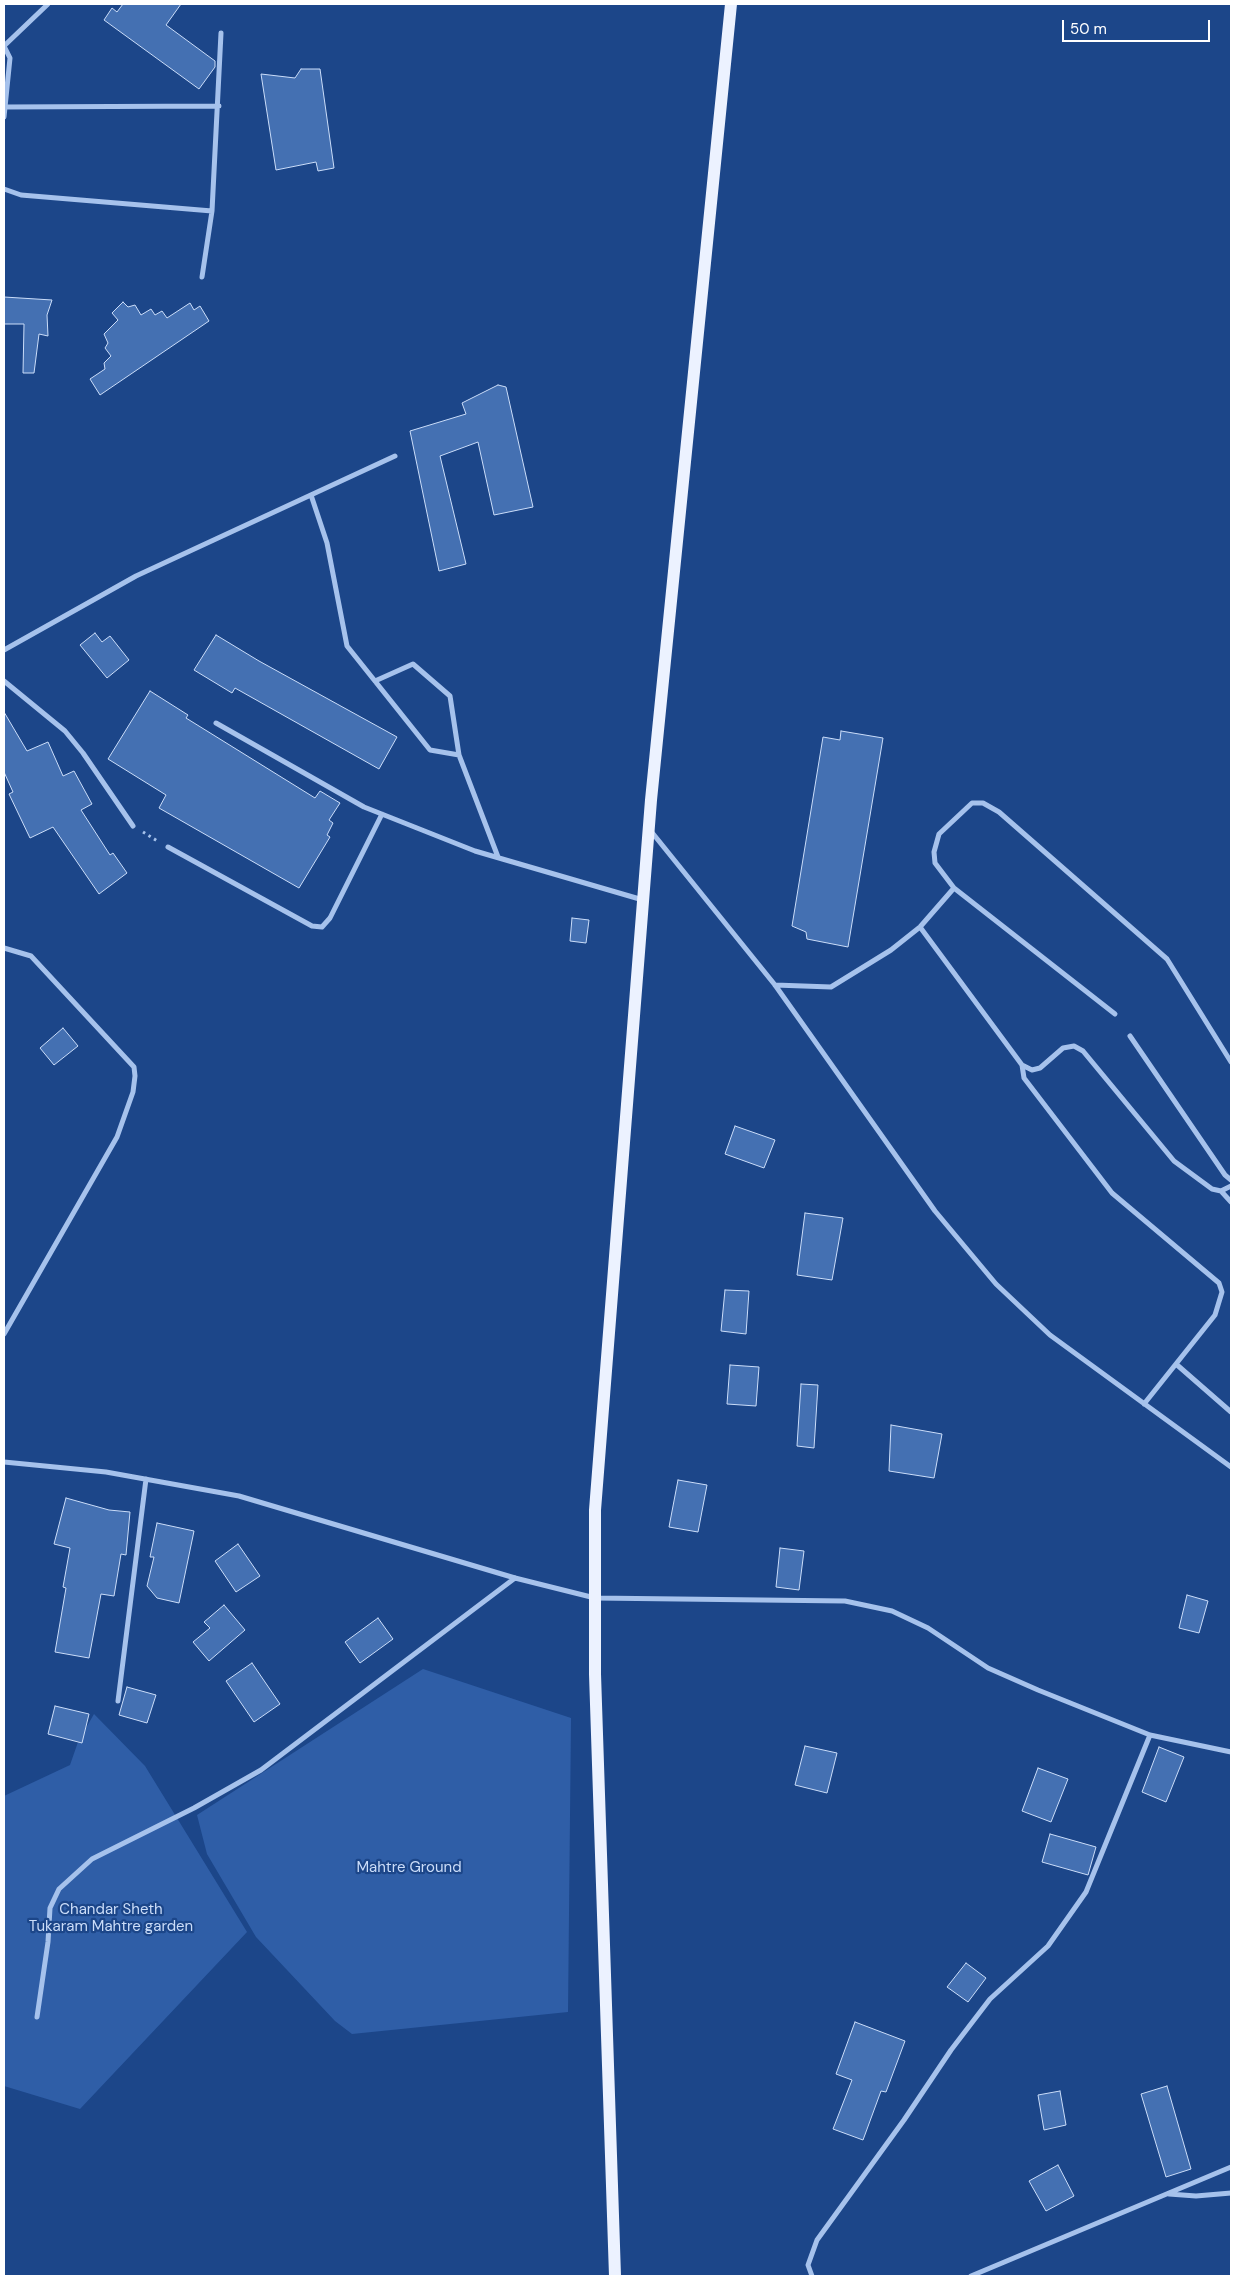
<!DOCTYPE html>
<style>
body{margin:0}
#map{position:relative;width:1235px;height:2280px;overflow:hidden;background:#1c4689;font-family:"DM Sans",sans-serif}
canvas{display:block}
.frame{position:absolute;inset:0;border:5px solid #fff;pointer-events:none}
.scale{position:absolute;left:1062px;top:20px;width:148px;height:22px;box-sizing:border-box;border:2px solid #fff;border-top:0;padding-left:6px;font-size:15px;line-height:18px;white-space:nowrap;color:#fff;-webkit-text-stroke:4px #1c4689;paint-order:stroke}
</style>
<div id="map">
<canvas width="1235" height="2280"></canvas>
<div class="frame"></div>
<div class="scale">50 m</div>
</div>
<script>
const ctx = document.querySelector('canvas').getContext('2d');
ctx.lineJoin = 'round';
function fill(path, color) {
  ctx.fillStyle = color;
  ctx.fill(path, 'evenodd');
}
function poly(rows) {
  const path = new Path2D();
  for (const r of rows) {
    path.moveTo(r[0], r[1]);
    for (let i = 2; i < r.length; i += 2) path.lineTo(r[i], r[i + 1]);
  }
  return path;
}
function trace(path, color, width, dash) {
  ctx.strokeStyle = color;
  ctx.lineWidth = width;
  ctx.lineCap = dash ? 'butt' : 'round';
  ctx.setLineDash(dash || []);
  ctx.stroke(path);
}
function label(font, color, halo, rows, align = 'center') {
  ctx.font = font + ' "DM Sans",sans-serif';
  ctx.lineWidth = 4.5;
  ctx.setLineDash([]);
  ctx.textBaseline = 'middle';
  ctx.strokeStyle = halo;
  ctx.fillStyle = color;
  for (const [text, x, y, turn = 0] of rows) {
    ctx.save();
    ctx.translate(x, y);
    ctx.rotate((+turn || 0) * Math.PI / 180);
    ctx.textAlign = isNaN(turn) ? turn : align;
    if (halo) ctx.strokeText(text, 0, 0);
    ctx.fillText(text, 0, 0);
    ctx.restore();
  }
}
fill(poly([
 [423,1669,571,1718,568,2012,352,2034,335,2021,256,1937,207,1854,197,1815],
 [94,1714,145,1766,247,1932,80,2109,4,2086,4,1796,70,1765,78,1742]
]), '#2f5ea7');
const building = poly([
 [123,4,181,4,166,25,215,61,215,67,199,89,104,20,112,8,117,12,123,4],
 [301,69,320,69,334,168,318,171,316,162,276,170,261,74,295,78,301,69],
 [4,297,52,300,47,315,48,336,39,334,34,373,23,373,24,324,4,324,4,297],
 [123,302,128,307,135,305,141,315,151,309,155,315,162,311,167,318,190,303,194,310,200,306,209,321,100,395,90,379,105,369,104,363,111,356,105,348,108,343,104,334,118,320,112,313,123,302],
 [498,385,506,387,533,507,494,515,478,442,440,456,466,564,439,571,410,431,466,414,462,403,498,385],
 [95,633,102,642,110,636,129,660,107,678,80,645,95,633],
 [216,635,259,661,397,737,379,769,235,688,232,693,194,670,216,635],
 [150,691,188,715,186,718,315,798,320,791,340,803,329,820,333,823,327,835,330,837,299,888,159,808,166,795,108,759,150,691],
 [4,712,27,751,48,742,63,776,74,771,92,804,81,810,110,855,113,853,127,873,99,894,53,827,30,838,9,794,13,792,4,772,4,712],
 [841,731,883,738,848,947,807,939,806,932,792,926,823,737,840,740,841,731],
 [572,918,589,920,586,943,570,941,572,918],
 [63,1028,78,1046,54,1065,40,1048,63,1028],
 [735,1126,775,1140,764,1168,725,1154,735,1126],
 [805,1213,843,1218,832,1280,797,1275,805,1213],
 [725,1290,749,1291,746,1334,721,1331,725,1290],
 [730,1365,759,1367,756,1406,727,1404,730,1365],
 [801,1384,818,1385,814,1448,797,1446,801,1384],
 [891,1425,942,1434,934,1478,889,1471,891,1425],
 [678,1480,707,1485,698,1532,669,1527,678,1480],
 [66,1498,109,1510,130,1512,126,1555,121,1554,114,1596,101,1594,89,1658,55,1652,66,1588,63,1587,70,1548,54,1544,66,1498],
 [157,1523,194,1531,179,1603,157,1598,147,1586,154,1557,150,1557,157,1523],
 [238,1544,260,1576,236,1592,215,1561,238,1544],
 [780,1548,804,1551,799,1590,776,1587,780,1548],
 [1187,1595,1208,1601,1199,1633,1179,1628,1187,1595],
 [224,1605,245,1630,209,1661,193,1642,210,1628,204,1622,224,1605],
 [378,1618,393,1639,360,1663,345,1642,378,1618],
 [252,1663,280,1704,254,1722,226,1681,252,1663],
 [127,1687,156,1695,147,1723,119,1715,127,1687],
 [55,1706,89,1714,82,1743,48,1734,55,1706],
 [805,1746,837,1753,827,1793,795,1785,805,1746],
 [1159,1747,1184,1757,1166,1802,1142,1792,1159,1747],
 [1038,1768,1068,1779,1051,1822,1022,1811,1038,1768],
 [1050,1834,1096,1847,1088,1875,1042,1862,1050,1834],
 [966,1963,986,1978,968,2002,947,1987,966,1963],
 [855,2022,905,2041,886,2092,881,2091,863,2140,833,2129,852,2080,836,2074,855,2022],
 [1167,2086,1191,2169,1166,2177,1141,2094,1167,2086],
 [1060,2091,1066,2125,1044,2130,1038,2095,1060,2091],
 [1058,2165,1074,2196,1046,2211,1029,2181,1058,2165]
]);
fill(building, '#4470b2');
trace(building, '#cbddf9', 1);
trace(poly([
 [143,832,159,842]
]), '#a6c2ec', 3, [2.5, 4]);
trace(poly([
 [4,46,10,58,4,117],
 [4,46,48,4],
 [5,107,219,106],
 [4,189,21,195,212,211],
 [202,277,212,211,221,33],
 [311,495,327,543,347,646,430,750,459,755],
 [4,650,136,576,395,456],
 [4,681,65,731,83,753,133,826],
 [375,681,413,664,450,696,459,755,498,857],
 [216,723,364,807,475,851,643,900],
 [650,830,775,985,935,1211,996,1284,1050,1335,1231,1467],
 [168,847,312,926,322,927,330,918,382,814],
 [954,888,1115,1014],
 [920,927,1022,1065,1032,1070,1040,1068,1063,1048,1074,1046,1083,1051,1174,1161,1212,1189,1221,1191,1231,1186],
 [4,948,31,956,134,1067,135,1076,133,1092,117,1137,4,1334],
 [775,985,831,987,891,950,920,927,954,888,935,863,934,852,939,834,972,803,983,803,999,812,1167,959,1231,1062],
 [1130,1036,1225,1175,1231,1180],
 [1022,1065,1024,1078,1112,1193,1219,1283,1222,1292,1215,1315,1144,1404],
 [1221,1191,1231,1202],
 [1176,1364,1231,1412],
 [4,1462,106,1472,239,1496,515,1578,595,1598,845,1601,892,1611,928,1628,988,1668,1038,1690,1150,1735,1231,1752],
 [118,1701,146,1479],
 [37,2017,48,1942,50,1908,59,1889,92,1859,194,1808,261,1770,515,1578],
 [1169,2194,1196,2196,1231,2193],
 [812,2276,808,2265,817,2240,904,2120,951,2050,990,1999,1048,1946,1086,1892,1150,1735],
 [971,2276,1231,2167]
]), '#a6c2ec', 5);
trace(poly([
 [615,2276,595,1674,595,1510,651,800,731,4]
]), '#ecf2ff', 12);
label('15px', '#cbddf9', '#1c4689', [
 ["Mahtre Ground",409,1868],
 ["Chandar Sheth",111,1910],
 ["Tukaram Mahtre garden",111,1927]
]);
</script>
